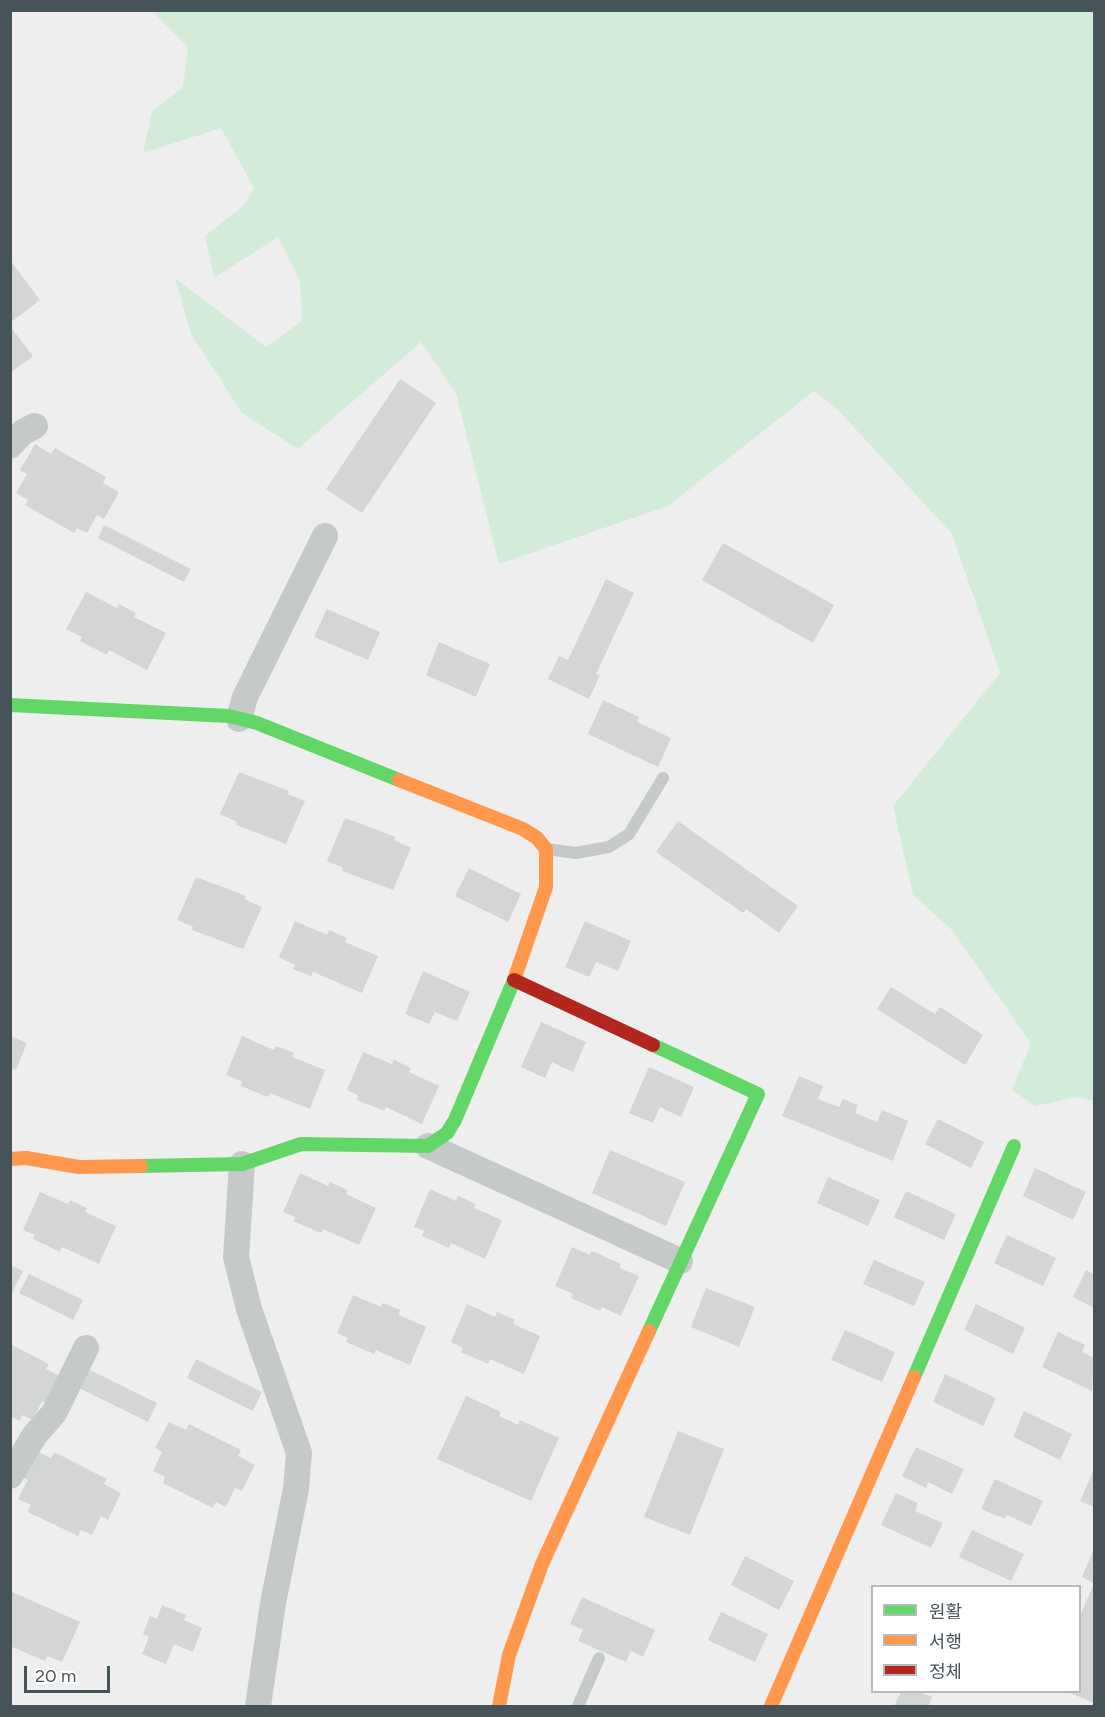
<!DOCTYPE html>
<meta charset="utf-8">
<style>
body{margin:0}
#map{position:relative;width:1105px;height:1717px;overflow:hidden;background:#eee;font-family:Figtree,"Noto Sans KR",sans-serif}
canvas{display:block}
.frame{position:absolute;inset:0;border:12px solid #465359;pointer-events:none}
.legend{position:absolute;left:871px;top:1585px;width:210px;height:108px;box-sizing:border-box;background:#fff;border:2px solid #b5babd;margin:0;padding:8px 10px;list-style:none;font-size:18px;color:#465359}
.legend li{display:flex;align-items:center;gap:12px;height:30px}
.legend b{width:30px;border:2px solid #b5babd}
.scale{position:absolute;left:24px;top:1666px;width:86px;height:27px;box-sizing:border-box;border:3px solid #465359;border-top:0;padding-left:8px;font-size:18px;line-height:21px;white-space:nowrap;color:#465359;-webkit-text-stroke:4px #fff;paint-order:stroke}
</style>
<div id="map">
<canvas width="1105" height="1717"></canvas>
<div class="frame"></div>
<ul class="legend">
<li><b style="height:8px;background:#63d668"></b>원활</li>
<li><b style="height:8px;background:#ff974d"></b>서행</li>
<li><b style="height:8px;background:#b3261e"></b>정체</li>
</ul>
<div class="scale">20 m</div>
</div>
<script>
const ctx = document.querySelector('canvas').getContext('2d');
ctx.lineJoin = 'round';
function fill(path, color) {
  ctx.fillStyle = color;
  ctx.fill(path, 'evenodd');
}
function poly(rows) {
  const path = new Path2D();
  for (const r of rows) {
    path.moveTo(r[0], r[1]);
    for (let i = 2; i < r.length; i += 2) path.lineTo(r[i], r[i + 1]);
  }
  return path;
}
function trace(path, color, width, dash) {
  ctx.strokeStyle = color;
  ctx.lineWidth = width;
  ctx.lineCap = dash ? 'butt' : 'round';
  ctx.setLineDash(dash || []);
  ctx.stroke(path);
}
fill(poly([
 [152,11,1094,11,1094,1101,1076,1097,1035,1106,1012,1090,1031,1043,952,930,913,895,893,806,1000,673,952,534,838,410,814,391,668,506,499,564,456,393,421,342,298,449,242,413,191,334,175,278,266,347,302,321,300,280,278,237,214,278,205,236,244,205,254,188,221,128,143,153,152,111,183,87,188,47]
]), '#d3ecd9');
fill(poly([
 [10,260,40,300,10,323],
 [10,326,33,356,10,373],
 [400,379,436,403,362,513,326,489],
 [35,444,51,454,55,448,106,477,103,483,119,492,104,519,97,515,87,533,77,528,74,533,25,505,28,500,16,493,27,474,20,470],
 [104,525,191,569,184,582,98,538],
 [723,543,834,605,813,643,702,580],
 [606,579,634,593,596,674,600,675,589,699,548,679,559,656,568,660],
 [86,592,117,608,119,604,136,613,134,617,166,633,147,670,109,650,107,655,80,641,82,637,66,629],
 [327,609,380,632,368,660,314,637],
 [439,642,490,664,476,697,426,675],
 [603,700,639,717,637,722,671,738,658,767,588,734],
 [239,772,289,791,288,794,305,801,286,844,236,825,237,822,220,814],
 [345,818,396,837,394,840,411,848,393,890,342,871,343,868,327,861],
 [678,821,798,906,779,933,746,909,743,913,656,852],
 [469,868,521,894,508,922,455,896],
 [196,877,246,896,244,899,262,907,243,949,192,930,193,927,177,920],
 [295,921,327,935,329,930,347,938,345,942,378,956,362,993,313,972,311,976,293,969,295,965,279,957],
 [585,921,631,941,618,971,596,962,589,977,565,967],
 [423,971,470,992,457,1021,435,1012,429,1024,405,1014],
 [891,987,935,1014,940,1007,983,1035,965,1065,877,1009],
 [541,1022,586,1042,573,1072,552,1062,545,1078,521,1067],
 [10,1036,27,1043,16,1070,10,1068],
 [242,1036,274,1050,276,1046,294,1053,292,1057,325,1070,310,1109,270,1093,268,1097,241,1086,242,1081,226,1075],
 [363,1052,392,1064,394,1060,411,1068,409,1072,439,1086,422,1124,386,1107,384,1111,357,1100,358,1095,347,1090],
 [649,1067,694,1087,681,1117,660,1107,653,1123,629,1113],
 [799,1076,823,1086,818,1099,839,1107,843,1099,858,1105,855,1113,877,1122,882,1110,908,1121,893,1161,782,1116],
 [938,1119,984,1142,971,1168,925,1144],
 [610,1150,685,1182,666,1226,592,1193],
 [1035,1168,1086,1192,1073,1220,1023,1196],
 [300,1173,328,1186,330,1182,348,1190,346,1194,376,1208,359,1245,323,1229,321,1233,293,1221,295,1217,283,1212],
 [828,1177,880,1200,868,1226,817,1203],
 [430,1189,456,1201,458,1196,476,1204,474,1208,502,1220,485,1259,451,1243,449,1248,422,1236,424,1231,414,1227],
 [906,1191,956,1214,944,1240,894,1217],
 [40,1192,68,1204,70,1200,87,1208,85,1212,116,1226,99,1264,62,1247,60,1252,33,1239,35,1235,23,1230],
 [1007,1235,1056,1258,1043,1286,994,1263],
 [572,1247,590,1255,592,1251,621,1264,620,1268,639,1276,621,1316,602,1307,600,1311,571,1298,573,1294,555,1286],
 [874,1260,925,1282,914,1306,863,1284],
 [10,1265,23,1271,10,1297],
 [1086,1270,1094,1274,1094,1308,1073,1297],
 [29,1274,83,1300,73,1320,19,1293],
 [706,1288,755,1307,739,1347,691,1327],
 [353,1295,381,1307,383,1303,400,1310,399,1315,426,1327,410,1365,376,1350,374,1354,346,1342,348,1338,337,1333],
 [467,1304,495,1317,497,1312,515,1320,513,1324,540,1336,524,1374,490,1359,488,1364,461,1352,463,1348,451,1342],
 [976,1304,1025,1328,1013,1354,964,1330],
 [845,1330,895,1352,882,1382,831,1360],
 [1058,1332,1085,1345,1082,1352,1094,1358,1092,1391,1042,1367],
 [10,1344,49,1364,46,1369,63,1378,49,1405,42,1401,33,1420,22,1415,20,1421,10,1416],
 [196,1359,262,1392,253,1411,187,1378],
 [88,1369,157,1403,148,1422,79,1388],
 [945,1374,996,1398,983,1426,933,1402],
 [466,1396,501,1412,499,1416,518,1425,520,1420,559,1438,531,1501,437,1459],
 [1024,1411,1072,1434,1060,1460,1013,1437],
 [169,1422,186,1430,189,1424,241,1450,238,1456,255,1465,242,1491,235,1488,226,1507,216,1502,213,1508,163,1483,165,1477,153,1471,162,1452,155,1448],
 [678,1431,724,1449,690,1535,644,1517],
 [916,1447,964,1469,952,1494,928,1482,926,1488,902,1476],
 [34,1450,51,1458,54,1452,107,1479,104,1484,121,1493,108,1520,101,1516,92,1535,81,1530,78,1536,28,1512,31,1505,18,1499,28,1480,21,1477],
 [1094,1469,1094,1507,1080,1501],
 [995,1479,1043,1501,1031,1526,1007,1515,1005,1519,981,1509],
 [896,1493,918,1503,915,1511,943,1523,931,1548,881,1525],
 [972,1530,1024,1554,1011,1581,959,1557],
 [1094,1549,1094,1703,1068,1692,1080,1692,1080,1616,1094,1583,1082,1577],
 [745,1556,794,1581,779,1610,731,1585],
 [10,1591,80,1622,62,1662,47,1656,45,1661,10,1646],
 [582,1597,655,1630,643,1657,631,1651,626,1662,578,1641,583,1630,570,1624],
 [162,1605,186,1615,184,1620,202,1628,193,1652,174,1644,166,1664,142,1654,149,1637,143,1634,150,1616,157,1619],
 [721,1612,768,1634,755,1662,708,1640],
 [901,1692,920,1692,932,1697,929,1705,932,1706,894,1706]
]), '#d4d6d6');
trace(poly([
 [547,849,576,853,609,847,629,834,663,778],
 [578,1706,599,1658]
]), '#c5c9ca', 12);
trace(poly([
 [10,446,23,432,35,426],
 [239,719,245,697,325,536],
 [428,1146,680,1261],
 [242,1164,236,1257,249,1309,299,1453,296,1489,273,1603,258,1706],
 [10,1476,34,1436,54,1413,86,1348]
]), '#c5c9ca', 26);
trace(poly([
 [10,705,229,716,257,723,399,780],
 [141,1166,242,1164,301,1144,428,1146,447,1133,455,1120,514,980],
 [649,1331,758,1094,653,1045],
 [914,1377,1014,1146]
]), '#63d668', 14);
trace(poly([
 [399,780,523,829,537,838,546,849,546,887,514,980],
 [10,1159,26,1158,79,1167,141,1166],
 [499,1706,509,1655,542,1564,649,1331],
 [771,1706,914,1377]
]), '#ff974d', 14);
trace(poly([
 [514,980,653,1045]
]), '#b3261e', 14);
</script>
